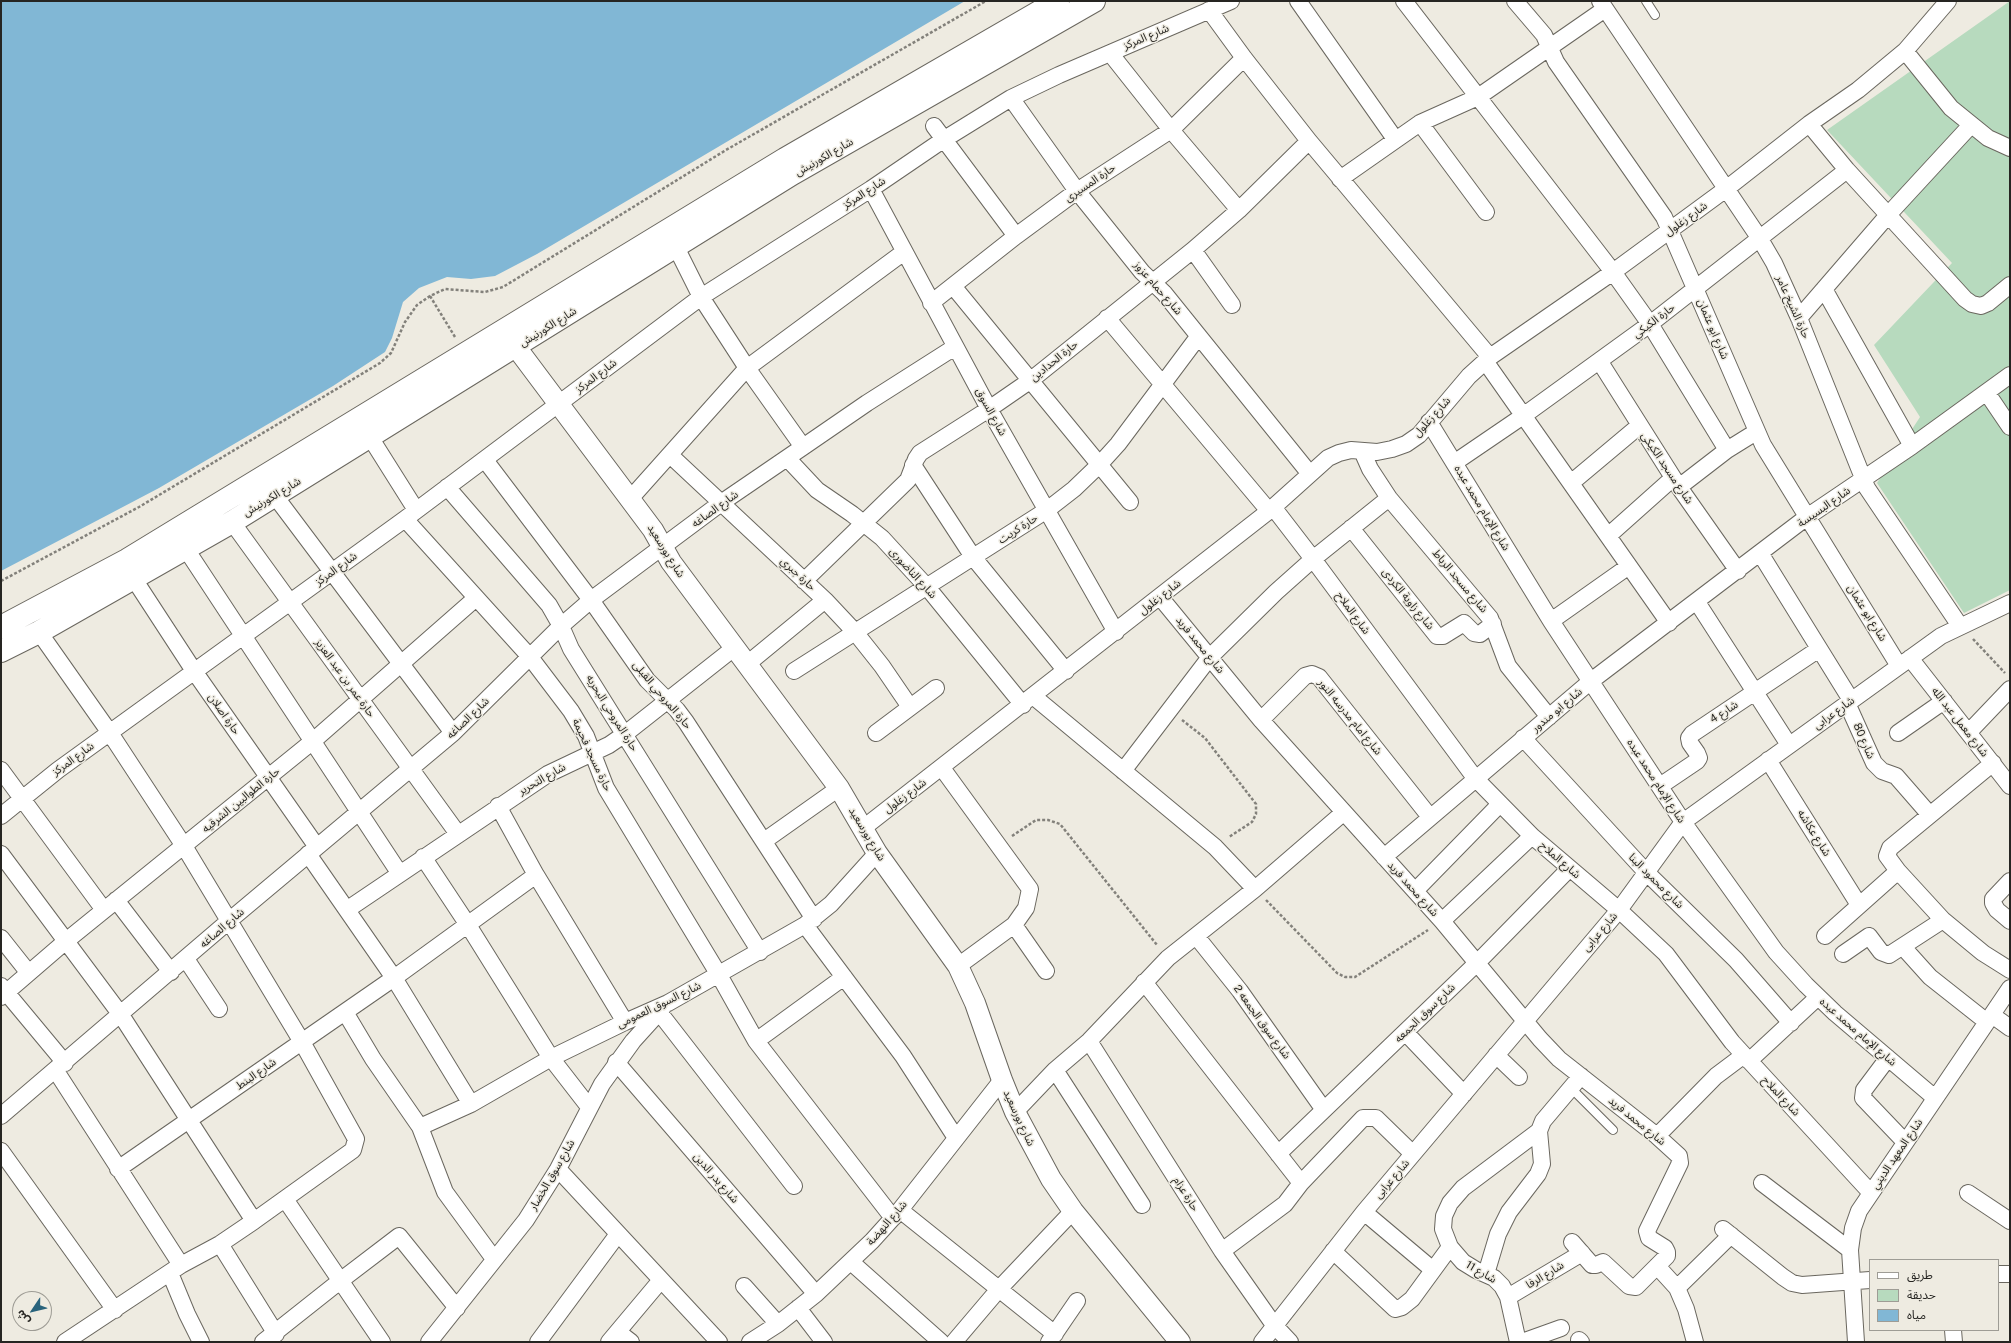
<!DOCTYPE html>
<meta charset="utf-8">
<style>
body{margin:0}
#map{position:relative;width:2011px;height:1343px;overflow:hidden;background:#eeebe1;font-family:"Public Sans","Noto Sans Arabic",sans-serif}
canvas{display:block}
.frame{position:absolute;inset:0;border:2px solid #262522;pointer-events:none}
.legend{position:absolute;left:1869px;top:1259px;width:130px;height:72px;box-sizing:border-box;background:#eeebe1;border:1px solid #9e9c95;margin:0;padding:5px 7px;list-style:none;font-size:12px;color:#262522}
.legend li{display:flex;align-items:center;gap:8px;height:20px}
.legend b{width:20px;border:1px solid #9e9c95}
.north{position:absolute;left:12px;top:1291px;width:40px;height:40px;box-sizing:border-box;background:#eeebe1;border:1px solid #9e9c95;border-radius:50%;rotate:235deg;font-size:11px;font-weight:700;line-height:16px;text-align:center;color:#262522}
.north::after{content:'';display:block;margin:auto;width:14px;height:18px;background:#29637c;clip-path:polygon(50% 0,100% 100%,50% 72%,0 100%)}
</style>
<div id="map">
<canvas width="2011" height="1343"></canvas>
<div class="frame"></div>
<ul class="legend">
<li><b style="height:5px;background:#fff"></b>طريق</li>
<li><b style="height:11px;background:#b7dabe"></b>حديقة</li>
<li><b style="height:11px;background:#81b7d5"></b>مياه</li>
</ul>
<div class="north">ش</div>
</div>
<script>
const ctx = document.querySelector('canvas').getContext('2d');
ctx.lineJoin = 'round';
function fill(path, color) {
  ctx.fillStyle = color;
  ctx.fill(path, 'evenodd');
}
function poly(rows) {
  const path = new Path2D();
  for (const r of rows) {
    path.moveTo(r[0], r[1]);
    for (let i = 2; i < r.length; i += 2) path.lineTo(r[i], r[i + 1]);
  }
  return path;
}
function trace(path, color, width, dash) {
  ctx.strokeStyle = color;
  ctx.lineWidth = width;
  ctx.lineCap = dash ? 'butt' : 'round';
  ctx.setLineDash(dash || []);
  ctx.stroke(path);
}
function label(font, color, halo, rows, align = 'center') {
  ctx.font = font + ' "Public Sans","Noto Sans Arabic",sans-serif';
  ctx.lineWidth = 3;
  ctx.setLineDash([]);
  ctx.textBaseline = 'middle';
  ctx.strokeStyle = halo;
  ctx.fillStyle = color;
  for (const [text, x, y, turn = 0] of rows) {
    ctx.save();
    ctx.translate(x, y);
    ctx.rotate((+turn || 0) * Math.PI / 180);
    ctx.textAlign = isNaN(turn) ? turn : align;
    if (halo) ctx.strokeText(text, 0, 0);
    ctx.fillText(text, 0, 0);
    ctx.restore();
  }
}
fill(poly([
 [2010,1,2010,590,1964,613,1877,483,1920,417,1874,345,1952,263,1827,130]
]), '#b7dabe');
fill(poly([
 [1,1,965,1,537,254,495,276,471,279,447,277,419,288,403,302,392,338,385,352,333,386,159,488,1,571]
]), '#81b7d5');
const service = poly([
 [1646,1,1655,15],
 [1571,1088,1613,1130]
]);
const minor = poly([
 [1298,1,1395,139],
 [1404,1,1613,272,1650,324,1727,450],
 [1515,1,1544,35,1556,62,1664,217,1763,445,1899,666],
 [1600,1,1760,239,1774,263,1799,318,1867,488,1960,626],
 [1209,10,1244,58,1309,141,1490,357],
 [1905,51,1951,108,1988,138,2010,148],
 [1110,53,1171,130,1239,210],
 [1011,98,1077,191,1142,272,1164,293,1310,474],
 [1420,123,1486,212],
 [1809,124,1847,170,1965,299,1972,304,1981,306,1988,303,2010,285],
 [934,126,1016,236],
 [1340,179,1420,123,1478,97,1605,9],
 [871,189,989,409,1116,632],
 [676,247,701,297,747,368,803,447],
 [1193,250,1232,305],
 [953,286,1130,502],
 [1824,289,1912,446],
 [931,303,1016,236,1077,191,1171,130,1244,58],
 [1107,318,1269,511],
 [1799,318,1888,215,1971,125],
 [1485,361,1669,623],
 [1600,362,1679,487,1738,571],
 [1987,393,2010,427],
 [1429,422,1551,621,1683,822,1776,952,1806,985,1835,1013,1935,1098],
 [370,437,416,510],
 [1362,451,1370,469,1389,498,1490,618,1508,666,1549,717],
 [670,455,825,600,855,632,882,666,910,707],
 [787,458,817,490,852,514,882,538,927,587,1023,705],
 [485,460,591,600,647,680,677,710,686,722,814,919],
 [1454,463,1523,416,1650,324,1847,170],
 [913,465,973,557,1066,671],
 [1571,483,1639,426],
 [447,487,549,605,561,626,571,649,760,952],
 [1679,487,1727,450,1756,432],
 [275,496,453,733],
 [630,499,747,368,904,252],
 [1273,507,1313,559,1475,778,1532,836,1619,910,1666,954,1732,1042,1871,1193],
 [405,519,530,657,571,711,586,736,606,788,719,975,756,1041,893,1218],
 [232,522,458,834],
 [1351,528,1437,636,1443,636,1464,623,1474,633,1480,634,1493,624],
 [1608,536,1673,478],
 [186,549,400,874],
 [1760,553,1851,700],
 [134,579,194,671,317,847],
 [804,581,908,480,916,459,920,453,989,409,1031,380,1193,250,1239,210,1309,141],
 [1160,597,1261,720,1442,921,1540,1039,1559,1059,1657,1136,1679,1156,1680,1163,1647,1231,1649,1238,1665,1248,1667,1252,1667,1256,1636,1287,1629,1286,1603,1262,1596,1265,1592,1265,1572,1242],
 [1697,602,1789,745],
 [1551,621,1629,566],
 [39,632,110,733,184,846,302,1042,356,1139,353,1150,254,1221,220,1244,181,1265,65,1342],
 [1910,658,2010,786],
 [746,665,825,600],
 [794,671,1047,510,1074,489,1099,465,1118,444,1198,337],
 [1033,696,1215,847,1255,889],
 [1847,703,1874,763,1882,771,1896,776,1930,815],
 [1261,720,1305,676,1312,674,1319,677,1430,817],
 [1969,732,2010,689],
 [876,733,936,688],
 [1898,733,1944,701],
 [1523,738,1646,872,1736,960,1791,1023],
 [1768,760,1859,905],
 [1993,763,1890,848,1887,856,1898,871,1943,920,1983,953,2010,970],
 [942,768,1030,889,1026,908,1014,925,958,966],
 [1,770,104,910],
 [1123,771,1210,657,1276,592,1313,559,1389,498],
 [1660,786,1697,761,1699,758,1697,753,1690,743,1689,738,1692,734,1819,649],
 [498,806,536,875,625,1022],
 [1,816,58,770,405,519,701,297,871,189,943,140,1011,98,1059,75,1231,1],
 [862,829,1269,511,1328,458,1339,453,1351,450,1377,452,1392,449,1406,444,1419,435,1469,376,1490,357,1613,272,1726,189,1809,124,1858,90,1905,51,1948,1],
 [764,841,839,788],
 [1,854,121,1015,254,1221],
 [308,854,394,978,471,1104],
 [423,857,468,925,551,1058,589,1107],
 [1384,857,1591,681,1807,517,1912,446,2010,375],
 [2010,881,1993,899,1993,903,1997,910,2010,921],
 [1415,891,1500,804],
 [116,900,171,972],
 [348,909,548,774,609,745,625,734,734,648],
 [1442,921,1532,836],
 [805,925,903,1056,956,1138],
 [1014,925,1046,971],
 [1196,936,1240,991,1324,1110],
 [1825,936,1898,871],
 [1,938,28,972],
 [1903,947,1930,977,1987,1022],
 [1843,954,1869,936,1881,952,1889,955,1943,920],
 [186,959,219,1009],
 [1144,982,1301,1183],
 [1,986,65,1063],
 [1,997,66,941,313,741,476,598],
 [345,1012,373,1059,420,1127,445,1192,494,1259],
 [659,1012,794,1186],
 [1992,1015,2010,1028],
 [1405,1032,1464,1094],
 [756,1041,844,977],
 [1089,1041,1222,1251,1274,1325,1290,1342],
 [1496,1055,1519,1077],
 [1888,1058,1864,1090,1863,1098,1905,1142],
 [1749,1061,1818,997],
 [616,1062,816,1294],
 [1055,1070,1142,1205],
 [56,1071,181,1265],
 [1015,1112,1055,1070,1089,1041,1168,958,1255,889,1343,813],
 [1,1116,230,920,453,733,561,626,591,600,721,503,803,447,867,403,955,347],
 [420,1127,471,1104,551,1058,625,1022,668,1003,805,925,831,904,877,853],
 [1657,1136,1716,1076,1744,1055],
 [1,1151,115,1310],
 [1278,1154,1477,963,1569,869],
 [118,1169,394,978,536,875],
 [558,1169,719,1342],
 [1762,1183,1850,1250],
 [1968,1193,2010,1221],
 [285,1199,382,1342],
 [900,1210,1055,1334],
 [1364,1212,1433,1270],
 [1723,1229,1783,1277,1792,1283,1802,1285,1870,1280],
 [220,1244,276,1334],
 [1222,1251,1285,1204,1301,1183,1363,1118,1376,1118,1413,1154],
 [1333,1251,1395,1309,1402,1307,1412,1299,1450,1247],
 [851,1262,941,1342],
 [1657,1266,1677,1288,1686,1309,1695,1342],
 [170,1273,187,1314,201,1342],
 [1486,1274,1498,1234,1509,1212,1538,1174,1542,1164,1539,1131,1543,1121,1581,1076],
 [1998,1274,2010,1274],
 [744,1286,778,1324],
 [1677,1288,1731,1235],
 [1508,1297,1582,1253],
 [798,1308,824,1342],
 [1953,1330,1954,1342],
 [618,1332,631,1342],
 [1579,1340,1581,1342],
 [263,1342,340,1281,399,1236,457,1308],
 [429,1342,526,1220,558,1169,602,1084,633,1041,662,1009],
 [538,1342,618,1234],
 [609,1342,661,1280],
 [750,1342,778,1324,816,1294,872,1241,900,1210,1002,1080],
 [954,1342,999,1289,1073,1211],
 [1049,1342,1077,1301],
 [1262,1342,1364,1212,1619,910,1683,822,1941,636,2010,603],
 [1518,1342,1508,1297,1502,1286,1494,1278,1476,1270,1463,1262,1450,1247,1443,1229,1444,1216,1450,1203,1463,1188,1539,1131],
 [1522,1342,1561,1328],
 [1856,1342,1850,1250,1853,1228,1859,1211,2010,988]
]);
const tertiary = poly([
 [516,347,653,530,671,562,839,788,877,853,958,966,975,1003,1002,1080,1015,1112,1051,1179,1073,1211,1180,1342]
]);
const secondary = poly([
 [1,627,127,560,785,159,1058,1],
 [1,651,39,632,232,522,792,174,1094,1]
]);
trace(service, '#6a675f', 10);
trace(minor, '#6a675f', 18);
trace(tertiary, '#6a675f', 22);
trace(secondary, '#6a675f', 24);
trace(poly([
 [430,296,455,337],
 [1,581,139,507,380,363,391,353,405,322,417,305,430,296,445,289,485,292,503,287,726,150,986,1],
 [1973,639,2005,673],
 [1182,720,1205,738,1256,804,1256,814,1252,822,1229,837],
 [1012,836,1036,820,1048,820,1060,824,1157,945],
 [1266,900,1337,973,1345,977,1355,977,1428,930]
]), '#83817b', 2.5, [3, 2]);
trace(service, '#fff', 8);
trace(minor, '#fff', 16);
trace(tertiary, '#fff', 20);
trace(secondary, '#fff', 22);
label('11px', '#262522', '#eeebe1', [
 ["شارع المركز",1146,37,-23],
 ["شارع الكورنيش",824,157,-30],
 ["حارة المسيرى",1090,183,-34],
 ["شارع المركز",864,193,-33],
 ["شارع زغلول",1686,219,-36],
 ["شارع حمام عزوز",1158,288,49],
 ["حارة الشيخ عامر",1793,307,66],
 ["حارة الكيكي",1654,321,-37],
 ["شارع الكورنيش",548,327,-32],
 ["شارع ابو عثمان",1713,329,67],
 ["حارة الحدادين",1054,361,-39],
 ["شارع المركز",596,376,-37],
 ["شارع السوق",991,412,61],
 ["شارع زغلول",1432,417,-48],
 ["شارع مسجد الكيكي",1667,468,56],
 ["شارع الكورنيش",272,497,-31],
 ["شارع البسيسة",1824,507,-35],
 ["شارع الإمام محمد عبده",1482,508,59],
 ["شارع الصاغه",715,509,-36],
 ["حارة كريت",1018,529,-33],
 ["شارع بورسعيد",666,551,58],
 ["شارع المركز",336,569,-36],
 ["شارع الناضورى",913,573,48],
 ["حارة جبري",798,574,43],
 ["شارع مسجد الرباط",1460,581,50],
 ["شارع زغلول",1160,597,-38],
 ["شارع زاوية الكردى",1408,599,51],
 ["شارع الملاح",1353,613,54],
 ["شارع ابو عثمان",1867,613,58],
 ["شارع محمد فريد",1200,645,51],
 ["حارة عمر بن عبد العزيز",345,678,54],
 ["حارة المروحي القبلى",662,695,50],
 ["شارع ابو مندور",1557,710,-40],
 ["شارع 4",1724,712,-33],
 ["حارة المروحي البحريه",612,713,58],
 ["شارع عرابى",1834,713,-36],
 ["حارة اصلان",224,714,55],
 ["شارع امام مدرسه النور",1350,717,51],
 ["شارع الصاغه",468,718,-44],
 ["شارع معمل عبد الله",1960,722,52],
 ["شارع 80",1864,741,66],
 ["حارة مسجد فحيمة",592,755,65],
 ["شارع المركز",73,759,-36],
 ["شارع التحرير",542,779,-30],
 ["شارع الإمام محمد عبده",1656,781,57],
 ["شارع زغلول",905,796,-37],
 ["حارة الطوالبين الشرقيه",241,800,-39],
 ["شارع عكاشه",1814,833,58],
 ["شارع بورسعيد",867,834,59],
 ["شارع الملاح",1560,860,41],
 ["شارع محمود البنا",1656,881,45],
 ["شارع محمد فريد",1413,889,48],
 ["شارع الصاغه",222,928,-41],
 ["شارع عرابى",1600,932,-50],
 ["شارع السوق العمومى",659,1005,-26],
 ["شارع سوق الجمعه",1425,1013,-44],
 ["شارع سوق الجمعه 2",1262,1022,54],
 ["شارع الإمام محمد عبده",1858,1032,41],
 ["شارع البنط",256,1074,-35],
 ["شارع الملاح",1781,1096,47],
 ["شارع بورسعيد",1019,1118,65],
 ["شارع محمد فريد",1637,1121,39],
 ["شارع المعهد الديني",1897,1154,-56],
 ["شارع سوق الخضار",552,1175,-60],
 ["شارع بدر الدين",716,1178,49],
 ["شارع عرابى",1392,1179,-50],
 ["حارة عزام",1186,1194,58],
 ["شارع النهضة",887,1223,-49],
 ["شارع 11",1481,1272,30],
 ["شارع الرفا",1545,1275,-31]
]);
</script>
